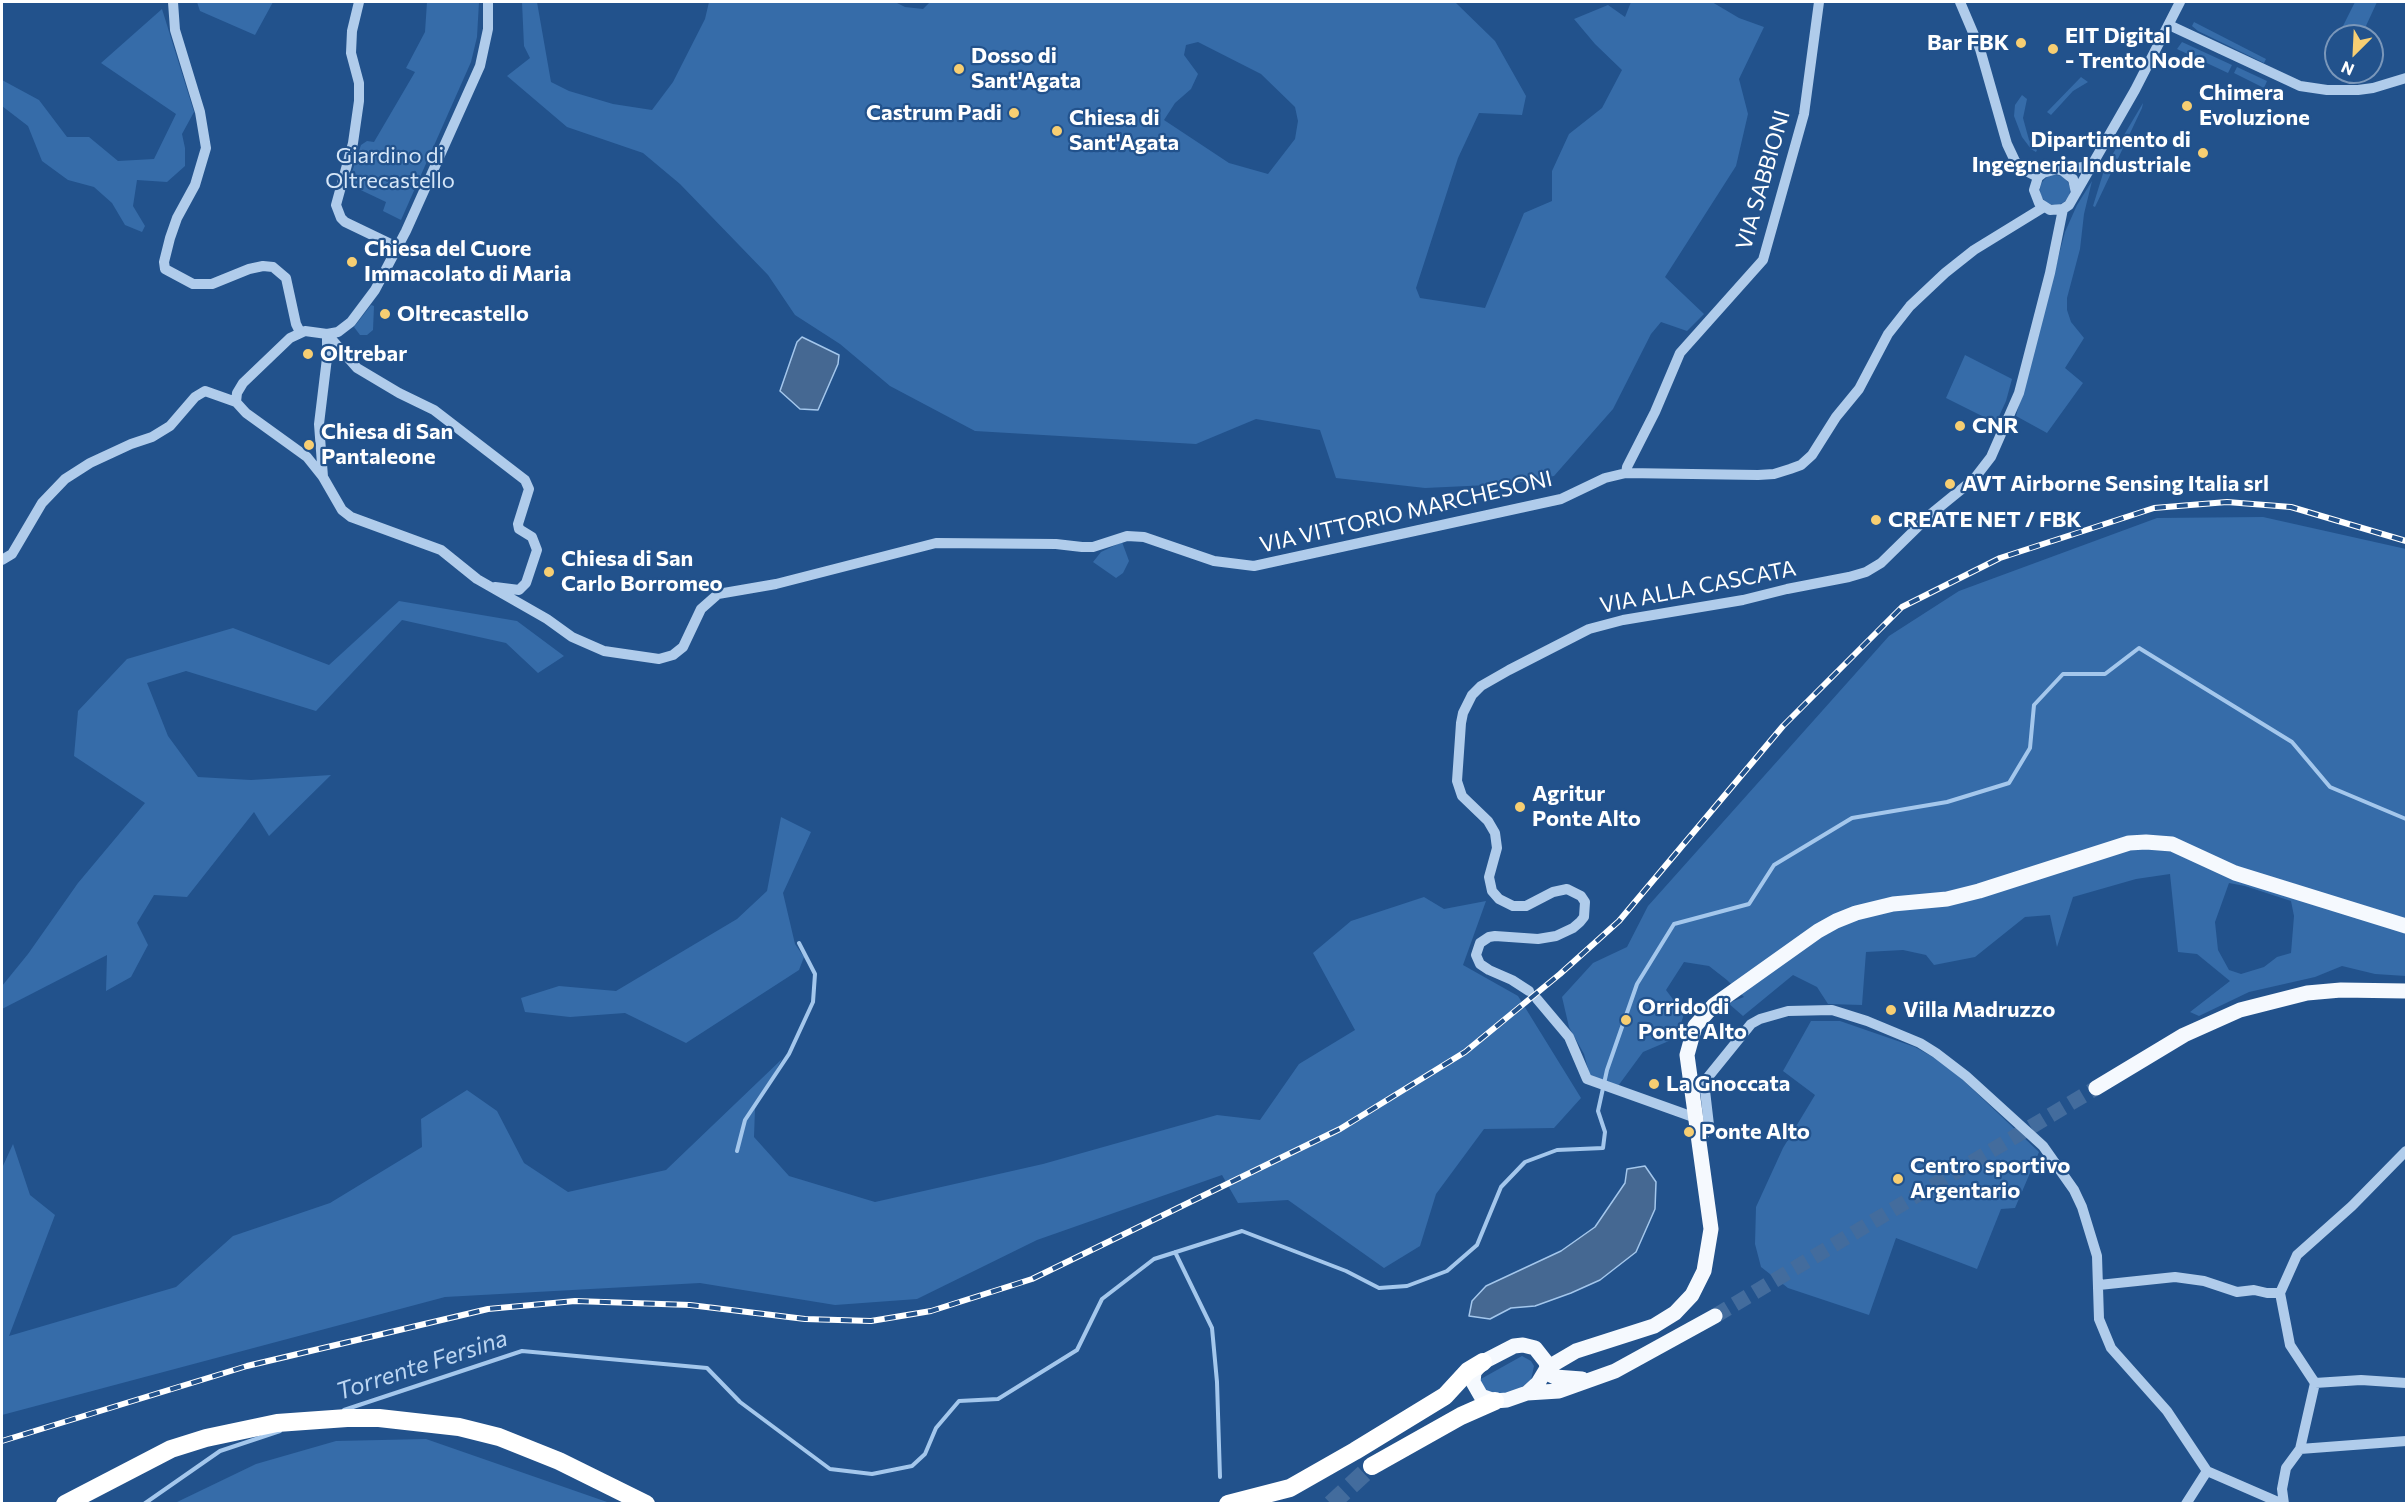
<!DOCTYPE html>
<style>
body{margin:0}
#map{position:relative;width:2408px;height:1505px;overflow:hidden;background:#22528c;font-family:Commissioner,sans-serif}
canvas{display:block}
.frame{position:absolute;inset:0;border:3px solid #fff;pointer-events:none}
.north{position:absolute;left:2324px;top:24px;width:60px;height:60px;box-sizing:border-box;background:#22528c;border:2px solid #7a97ba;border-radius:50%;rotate:204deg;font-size:16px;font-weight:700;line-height:24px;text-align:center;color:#fff}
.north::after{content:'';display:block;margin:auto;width:21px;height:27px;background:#f7ce72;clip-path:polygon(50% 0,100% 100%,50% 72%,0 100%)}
</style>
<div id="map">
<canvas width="2408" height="1505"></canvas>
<div class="frame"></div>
<div class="north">N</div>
</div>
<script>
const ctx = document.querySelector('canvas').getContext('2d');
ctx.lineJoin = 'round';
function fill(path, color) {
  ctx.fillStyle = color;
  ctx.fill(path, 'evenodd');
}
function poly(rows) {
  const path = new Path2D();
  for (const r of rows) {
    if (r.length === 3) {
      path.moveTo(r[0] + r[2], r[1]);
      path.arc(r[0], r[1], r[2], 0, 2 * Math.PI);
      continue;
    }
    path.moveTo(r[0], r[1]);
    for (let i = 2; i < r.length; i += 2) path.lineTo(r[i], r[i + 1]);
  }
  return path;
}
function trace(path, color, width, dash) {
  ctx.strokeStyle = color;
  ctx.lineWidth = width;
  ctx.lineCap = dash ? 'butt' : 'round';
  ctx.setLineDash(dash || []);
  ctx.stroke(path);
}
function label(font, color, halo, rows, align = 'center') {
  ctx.font = font + ' Commissioner,sans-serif';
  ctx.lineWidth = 4.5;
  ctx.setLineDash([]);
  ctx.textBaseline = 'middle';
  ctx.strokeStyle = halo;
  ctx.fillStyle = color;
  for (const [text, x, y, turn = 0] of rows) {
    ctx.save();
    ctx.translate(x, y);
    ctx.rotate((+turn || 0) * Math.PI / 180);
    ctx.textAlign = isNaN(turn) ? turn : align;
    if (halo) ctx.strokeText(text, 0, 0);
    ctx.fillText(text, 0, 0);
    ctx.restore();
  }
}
fill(poly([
 [197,2,273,2,255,35,200,11],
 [427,2,479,2,477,37,471,62,401,220,383,211,386,202,348,184,361,145,367,141,374,142,415,72,406,68,425,32],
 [522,2,537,2,551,82,569,91,613,104,652,110,673,82,705,19,709,2,895,2,905,7,923,9,930,2,1455,2,1495,41,1526,96,1522,115,1479,113,1458,158,1416,288,1420,298,1485,308,1524,213,1552,201,1552,171,1569,134,1602,108,1622,70,1595,44,1574,19,1608,5,1625,17,1631,2,1712,2,1739,18,1764,27,1739,79,1748,114,1736,166,1665,277,1704,314,1687,331,1661,322,1651,334,1613,409,1554,476,1510,484,1425,488,1336,478,1320,430,1256,419,1196,444,975,431,890,386,840,344,795,315,768,275,680,184,643,153,567,127,507,76,530,58,524,46],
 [1198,42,1261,74,1295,107,1298,121,1295,139,1268,174,1229,163,1164,120,1175,103,1191,89,1198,74,1184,55,1186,45],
 [2355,2,2377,2,2365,28,2345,36,2348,30,2342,28],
 [162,9,194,112,182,134,185,148,185,166,167,182,137,180,133,206,145,226,142,232,125,225,112,203,94,187,68,180,42,161,28,126,2,106,2,80,39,100,67,137,89,137,118,161,154,159,176,114,101,63],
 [2194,22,2266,59,2264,63,2198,31,2192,26],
 [2182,42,2232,65,2228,73,2177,49],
 [2237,67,2267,81,2264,88,2234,73],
 [2081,77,2088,82,2073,91,2051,115,2047,112],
 [2022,95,2027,99,2023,118,2029,140,2037,150,2036,152,2031,149,2022,137,2014,116,2015,105],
 [2143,103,2142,108,2095,207,2093,206,2105,167],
 [2055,190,15],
 [2092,181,2084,214,2080,249,2067,298,2067,310,2071,322,2084,338,2065,368,2083,383,2047,433,2016,416,2065,232,2077,205],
 [371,305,374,306,373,330,367,335,360,335,354,327],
 [1965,355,2012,379,2006,401,1996,423,1946,398],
 [2263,517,2406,549,2406,976,2375,974,2342,966,2315,977,2249,992,2199,1016,2190,1012,2230,981,2197,954,2178,952,2170,874,2136,879,2073,897,2057,947,2050,915,2025,917,1975,957,1934,965,1926,955,1903,950,1866,952,1862,1005,1828,1004,1817,987,1793,975,1743,1016,1728,1003,1744,997,1727,980,1709,966,1684,962,1666,990,1684,1014,1676,1038,1643,1052,1618,1086,1590,1076,1584,1054,1569,1027,1562,997,1593,963,1627,947,1648,906,1889,636,1959,591,2157,518],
 [2229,883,2245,886,2291,901,2294,916,2291,953,2277,957,2264,967,2241,974,2229,970,2218,950,2215,922],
 [1122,542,1129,561,1123,573,1116,578,1093,562,1101,552],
 [399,601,517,621,564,656,538,673,506,643,402,620,316,711,186,671,147,683,168,736,198,777,251,780,331,775,269,836,254,812,187,897,154,895,137,923,148,945,131,977,106,991,107,955,2,1009,2,986,28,954,78,883,145,803,74,756,78,711,127,659,233,628,329,665],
 [781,817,811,832,783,893,795,944,804,957,799,970,686,1043,625,1013,570,1017,525,1012,521,998,559,986,616,991,737,919,767,891],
 [1424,897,1444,909,1486,901,1463,965,1518,996,1581,1098,1554,1128,1484,1129,1436,1194,1420,1246,1384,1268,1288,1200,1238,1203,1222,1175,1037,1240,917,1299,835,1305,700,1283,445,1297,2,1415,2,1168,13,1144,30,1195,55,1215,9,1336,176,1287,233,1236,330,1203,422,1147,421,1119,467,1090,497,1111,524,1163,568,1192,666,1170,782,1059,755,1109,754,1137,789,1176,875,1202,1043,1164,1217,1115,1260,1120,1299,1064,1355,1030,1313,953,1351,921],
 [1811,1021,1840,1021,1915,1047,1947,1065,2039,1152,2015,1208,2001,1209,1977,1269,1896,1238,1869,1315,1788,1288,1761,1267,1755,1244,1756,1207,1783,1148,1815,1095,1783,1071],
 [1522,1356,1531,1361,1534,1366,1531,1380,1514,1393,1489,1395,1479,1380],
 [426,1439,610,1503,175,1503,256,1464,336,1441]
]), '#366ca9');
const water = poly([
 [802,337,839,355,838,364,818,410,800,409,780,391,797,342,802,337],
 [1645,1166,1656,1182,1655,1209,1636,1252,1600,1280,1571,1293,1535,1306,1511,1308,1490,1319,1469,1316,1472,1301,1486,1286,1561,1251,1595,1227,1625,1183,1627,1169,1645,1166]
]);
fill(water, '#456892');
trace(water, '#a4c7ec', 1.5);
trace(poly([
 [737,1151,745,1120,789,1054,813,1002,815,974,799,943],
 [1175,1252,1212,1328,1217,1382,1220,1477],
 [344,1410,522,1351,707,1368,740,1402,830,1469,872,1474,912,1466,925,1454,936,1428,959,1401,998,1399,1077,1350,1102,1299,1154,1259,1242,1231,1346,1271,1379,1288,1407,1286,1447,1271,1477,1245,1501,1187,1525,1162,1557,1150,1603,1148,1605,1132,1598,1111,1607,1070,1637,984,1674,924,1749,904,1774,865,1852,818,1947,802,2009,783,2030,748,2034,705,2063,674,2105,674,2139,648,2292,742,2330,787,2406,819],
 [144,1504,220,1451,280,1431]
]), '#a4c7ec', 4);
trace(poly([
 [1715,1316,2096,1088]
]), '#436c9d', 15, [15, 8]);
trace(poly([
 [1331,1504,1372,1466]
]), '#436c9d', 18, [18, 9]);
trace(poly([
 [173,2,175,30,200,112,206,148,195,185,177,218,170,238,164,262,165,269,193,284,212,284,249,269,263,266,273,267,286,278,296,324,300,332],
 [359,2,352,31,351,53,359,83,359,101,353,143,336,205,341,218,345,222,397,247],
 [1960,2,1980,49,2007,144,2015,161,2024,170,2038,177],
 [2169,25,2300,86,2327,90,2358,90,2373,88,2406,78],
 [2063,171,2092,165],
 [2076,193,2073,179,2063,171,2057,169,2043,173,2038,177,2034,190,2039,203,2050,210,2063,209,2069,205,2135,90,2180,2],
 [327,334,357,368,399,393,434,410,525,480,529,489,518,524,519,529,532,537,537,550,526,583,519,590,495,587],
 [236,402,246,413,307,457,323,477,342,510,351,517,441,550,477,579,547,619,572,637,604,651,659,659,673,655,683,647,701,609,718,594,776,584,936,543,1056,544,1082,547,1093,547,1127,536,1144,537,1214,561,1254,566,1561,499,1605,478,1626,473,1758,475,1774,474,1790,469,1801,465,1812,455,1836,417,1859,389,1888,334,1910,306,1945,273,1974,250,2044,207],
 [236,402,237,393,243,383,290,338,305,331,327,334,338,332,351,322,375,290,406,231,480,66,488,29,488,2],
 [1626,473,1627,467,1655,412,1680,353,1763,260,1804,114,1819,2],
 [323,477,319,424,327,358,327,334],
 [2,560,12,554,42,503,65,479,90,463,131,444,152,437,170,426,195,397,205,391,236,402],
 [1529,991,1512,980,1489,970,1480,964,1476,955,1480,943,1489,937,1495,936,1538,939,1556,936,1573,928,1580,922,1584,917,1585,902,1581,896,1567,889,1553,892,1526,906,1513,906,1499,899,1492,891,1489,877,1497,848,1495,833,1488,821,1462,796,1457,781,1461,723,1463,713,1472,695,1481,686,1509,670,1589,629,1623,620,1743,600,1787,589,1849,577,1866,572,1881,563,1931,514,1974,479,1991,457,2019,393,2050,273,2063,209],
 [1537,999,1569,1037,1587,1079,1696,1118],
 [1699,1135,1704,1135,1709,1125,1704,1082,1751,1024,1760,1019,1788,1011,1832,1010,1867,1021,1920,1043,1936,1053,1966,1076,2043,1146,2074,1190,2082,1207,2097,1256,2099,1319,2111,1348,2167,1411,2207,1471,2283,1504],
 [2099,1285,2175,1277,2204,1281,2237,1292,2254,1290,2267,1293,2280,1293],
 [2315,1383,2361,1380,2406,1383],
 [2300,1449,2406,1441],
 [2186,1504,2207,1471],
 [2284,1504,2282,1489,2286,1468,2300,1449,2315,1383,2290,1345,2280,1293,2297,1255,2352,1206,2406,1151]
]), '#b0cceb', 10);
trace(poly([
 [2096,1088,2184,1035,2240,1010,2307,993,2341,990,2406,991],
 [1523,1345,1535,1348,1546,1362,1547,1368,1538,1383,1527,1393,1507,1400,1495,1401,1481,1396,1473,1382,1474,1372,1483,1362,1514,1346,1523,1345],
 [1547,1368,1576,1351,1654,1326,1675,1313,1692,1295,1704,1271,1711,1229,1687,1055,1695,1026,1714,1005,1818,931,1836,921,1856,913,1893,904,1947,899,1979,891,2129,843,2146,842,2172,844,2235,873,2406,926],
 [1545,1372,1555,1377,1582,1379],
 [1527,1393,1559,1391,1615,1371,1715,1316]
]), '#f5f9fe', 15);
trace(poly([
 [1372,1466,1461,1416,1495,1401],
 [65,1504,171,1449,206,1438,277,1423,347,1418,379,1418,459,1427,499,1437,559,1461,646,1504],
 [1228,1504,1290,1488,1355,1451,1445,1396,1468,1371,1483,1362]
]), '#fff', 18);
const rail = poly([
 [2,1441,247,1366,488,1309,575,1301,690,1305,805,1319,871,1321,931,1311,1032,1279,1340,1129,1465,1052,1560,974,1619,921,1783,726,1902,607,2000,558,2154,508,2227,502,2291,507,2406,541]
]);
trace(rail, '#fff', 6);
trace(rail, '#22528c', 4, [11]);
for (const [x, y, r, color] of [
 [2021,43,6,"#f7ce72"],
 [2053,49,6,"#f7ce72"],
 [959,69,6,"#f7ce72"],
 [2187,106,6,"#f7ce72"],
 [1014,113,6,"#f7ce72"],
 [1057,131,6,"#f7ce72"],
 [2203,153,6,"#f7ce72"],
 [352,262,6,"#f7ce72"],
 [385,314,6,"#f7ce72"],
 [308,354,6,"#f7ce72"],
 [1960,426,6,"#f7ce72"],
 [309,445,6,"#f7ce72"],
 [1950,484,6,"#f7ce72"],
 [1876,520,6,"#f7ce72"],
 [549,572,6,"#f7ce72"],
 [1520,807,6,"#f7ce72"],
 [1891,1010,6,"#f7ce72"],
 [1626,1020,6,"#f7ce72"],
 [1654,1084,6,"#f7ce72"],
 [1689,1132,6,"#f7ce72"],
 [1898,1179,6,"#f7ce72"]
]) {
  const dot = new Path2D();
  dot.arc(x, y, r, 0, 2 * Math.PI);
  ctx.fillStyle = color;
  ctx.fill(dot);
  trace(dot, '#22528c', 2);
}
label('bold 22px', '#fff', '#22528c', [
 ["EIT Digital",2065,36],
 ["- Trento Node",2065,61],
 ["Bar FBK",2009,43,"right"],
 ["Dosso di",971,56],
 ["Sant'Agata",971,81],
 ["Chimera",2199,93],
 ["Evoluzione",2199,118],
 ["Castrum Padi",1002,113,"right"],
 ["Chiesa di",1069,118],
 ["Sant'Agata",1069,143],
 ["Dipartimento di",2191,140,"right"],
 ["Ingegneria Industriale",2191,165,"right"],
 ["Chiesa del Cuore",364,249],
 ["Immacolato di Maria",364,274],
 ["Oltrecastello",397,314],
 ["Oltrebar",320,354],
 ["CNR",1972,426],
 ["Chiesa di San",321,432],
 ["Pantaleone",321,457],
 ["AVT Airborne Sensing Italia srl",1962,484],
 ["CREATE NET / FBK",1888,520],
 ["Chiesa di San",561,559],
 ["Carlo Borromeo",561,584],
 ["Agritur",1532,794],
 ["Ponte Alto",1532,819],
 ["Orrido di",1638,1007],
 ["Ponte Alto",1638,1032],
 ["Villa Madruzzo",1903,1010],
 ["La Gnoccata",1666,1084],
 ["Ponte Alto",1701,1132],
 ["Centro sportivo",1910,1166],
 ["Argentario",1910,1191]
], 'left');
label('22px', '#d5e6f8', '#22528c', [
 ["Giardino di",390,156],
 ["Oltrecastello",390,181]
]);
label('22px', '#fff', '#22528c', [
 ["VIA SABBIONI",1763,180,-74],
 ["VIA VITTORIO MARCHESONI",1406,512,-13],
 ["VIA ALLA CASCATA",1698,587,-11]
]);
label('italic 24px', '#bcd6f2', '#22528c', [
 ["Torrente Fersina",422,1365,-18]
]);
</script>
